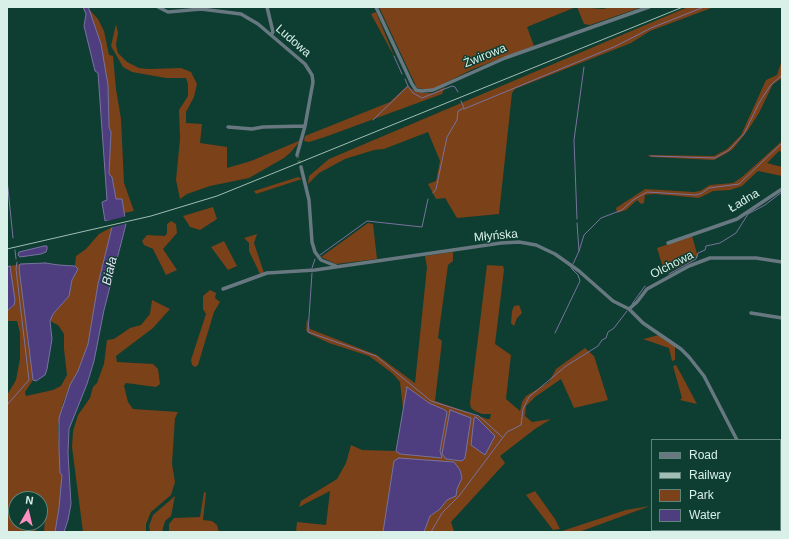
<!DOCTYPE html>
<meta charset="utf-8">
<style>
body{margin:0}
#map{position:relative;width:789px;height:539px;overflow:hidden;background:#0e3d31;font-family:Helvetica,sans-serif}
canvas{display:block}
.frame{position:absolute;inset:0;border:8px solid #d9f0e8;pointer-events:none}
.legend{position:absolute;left:651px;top:439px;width:130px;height:92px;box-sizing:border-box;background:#0e3d31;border:1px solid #5f857a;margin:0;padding:5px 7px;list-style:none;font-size:12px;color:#d9f0e8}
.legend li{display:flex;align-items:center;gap:8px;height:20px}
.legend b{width:20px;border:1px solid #5f857a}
.north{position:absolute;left:8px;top:491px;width:40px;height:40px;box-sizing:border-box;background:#0e3d31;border:1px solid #5f857a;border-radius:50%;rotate:8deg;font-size:11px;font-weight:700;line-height:16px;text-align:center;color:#d9f0e8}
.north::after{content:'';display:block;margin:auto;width:14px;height:18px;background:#fd8fc1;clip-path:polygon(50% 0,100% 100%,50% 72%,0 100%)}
</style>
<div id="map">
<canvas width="789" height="539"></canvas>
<div class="frame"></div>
<ul class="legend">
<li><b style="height:5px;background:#677881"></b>Road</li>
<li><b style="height:5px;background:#a0beb4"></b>Railway</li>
<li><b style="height:11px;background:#7b4118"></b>Park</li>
<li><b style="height:11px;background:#4e3e80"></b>Water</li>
</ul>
<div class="north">N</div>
</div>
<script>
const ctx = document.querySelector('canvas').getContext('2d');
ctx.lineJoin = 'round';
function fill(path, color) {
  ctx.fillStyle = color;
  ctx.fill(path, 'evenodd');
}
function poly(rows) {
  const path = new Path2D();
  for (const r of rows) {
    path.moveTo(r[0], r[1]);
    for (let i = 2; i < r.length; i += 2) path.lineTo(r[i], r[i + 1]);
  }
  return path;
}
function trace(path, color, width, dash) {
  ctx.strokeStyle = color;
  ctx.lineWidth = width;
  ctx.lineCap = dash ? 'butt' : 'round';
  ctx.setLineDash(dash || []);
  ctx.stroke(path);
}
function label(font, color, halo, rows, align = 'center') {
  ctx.font = font + ' Helvetica,sans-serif';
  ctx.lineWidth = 3;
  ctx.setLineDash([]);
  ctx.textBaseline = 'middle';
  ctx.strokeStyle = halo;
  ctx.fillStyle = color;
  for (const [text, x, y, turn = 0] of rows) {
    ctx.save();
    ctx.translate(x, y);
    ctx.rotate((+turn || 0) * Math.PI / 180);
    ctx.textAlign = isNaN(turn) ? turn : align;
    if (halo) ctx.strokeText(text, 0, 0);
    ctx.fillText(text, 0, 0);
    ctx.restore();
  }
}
fill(poly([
 [379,7,576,7,527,27,534,46,473,69,433,89,423,89,417,88],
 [577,7,603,9,610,7,642,7,590,25,584,24],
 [688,7,714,7,650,31,631,43,515,89,512,93,499,214,457,218,445,198,436,199,428,184,436,181,440,161,428,132,384,149,374,150,345,159,319,173,308,184,309,176,329,159],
 [89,9,98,19,104,31,109,55,113,56,116,89,121,119,124,183,134,211,124,213,122,200,116,200,112,177,109,174,111,132,109,127,108,85],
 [376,12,395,58,371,14],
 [116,24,118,33,116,45,118,53,127,62,139,68,149,69,181,68,191,72,197,84,194,97,186,112,186,123,202,124,200,143,227,147,227,168,251,161,301,140,290,153,284,158,249,178,210,186,187,194,180,199,176,180,180,139,179,110,188,96,188,84,186,78,166,78,132,72,123,67,111,46],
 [782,60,782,78,773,84,759,113,748,130,733,149,727,153,714,160,651,157,647,155,714,156,727,149,741,135,766,80,777,75],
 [407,86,415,91,423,93,433,93,445,87,442,94,325,137,309,142,304,141,305,136,390,102],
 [782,141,782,152,779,151,767,163,782,167,782,176,758,171,742,186,730,190,713,191,699,198,655,194,645,195,644,203,641,204,637,200,626,210,617,213,616,208,645,189,694,192,700,191,710,185,733,183,742,177],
 [298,177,302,179,256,194,254,191],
 [213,207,217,219,200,230,190,227,183,216],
 [171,221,176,224,177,233,163,249,177,270,166,275,153,249,144,245,142,241,147,235,165,236,167,233,167,224],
 [368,223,373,224,377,259,336,264,321,257],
 [112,227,98,284,88,344,78,371,70,385,63,403,58,426,60,473,62,475,59,508,55,532,44,532,45,519,40,517,40,499,16,499,16,523,37,523,35,532,7,532,7,395,16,380,20,359,20,333,17,321,7,321,7,311,14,306,10,266,20,264,19,268,33,380,25,392,26,396,53,390,61,386,67,375,64,349,64,334,58,325,50,321,53,314,69,296,72,280,78,269,75,266,76,256,86,249,99,234],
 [257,234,254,243,264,273,260,274,249,251,249,243,244,238],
 [692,236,698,257,665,274,657,248],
 [224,241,237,266,228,270,211,247],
 [453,252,453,261,448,265,438,338,442,341,435,401,487,419,490,419,491,414,482,414,475,411,471,408,470,403,487,265,503,266,504,270,495,344,511,355,506,399,520,411,522,402,526,396,549,382,556,369,585,348,594,356,608,400,574,408,561,379,535,397,526,406,525,416,532,422,551,419,535,429,500,456,505,463,451,522,454,531,450,532,424,532,430,516,440,509,447,500,456,496,457,489,462,478,394,461,383,532,296,532,297,522,326,525,330,491,299,507,301,501,337,479,346,463,351,445,362,450,396,451,400,454,442,458,440,451,447,412,445,410,429,403,407,387,403,409,400,382,392,373,369,356,329,343,308,333,306,330,307,318,310,329,377,355,415,383,427,267,425,256],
 [476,417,482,424,488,446,485,451],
 [210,290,216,293,215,298,220,302,214,312,198,365,195,367,192,365,191,360,206,314,203,309,203,296],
 [152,300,170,309,153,328,116,356,117,362,153,364,158,369,160,384,156,387,126,383,124,386,128,402,133,409,178,412,175,418,172,464,175,482,171,495,151,512,146,524,146,532,83,532,72,447,73,431,78,415,90,398,93,387,97,383,104,364,107,340,114,339,130,328,141,325,150,314],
 [519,305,522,313,517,318,514,326,511,323,512,311,514,306],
 [659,335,675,346,675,360,672,361,669,348,643,339],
 [676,365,681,374,697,404,680,400,682,398,673,366],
 [535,491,555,519,560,529,553,530,526,495],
 [204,492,206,493,203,520,212,521,217,525,219,532,169,532,169,524,174,518,200,517],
 [175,496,171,516,165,521,162,532,150,532,149,526,153,515],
 [650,506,579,532,559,532,626,510]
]), '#7b4118');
const water = poly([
 [83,7,88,7,89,9,101,44,108,85,109,127,111,132,109,174,112,177,116,199,122,199,126,224,104,310,94,361,87,384,69,429,68,453,71,504,68,520,64,532,55,532,59,508,62,475,60,473,59,449,59,418,70,385,78,371,88,344,98,284,112,227,111,221,105,221,102,202,107,200,98,73,95,71,84,26,86,14,83,7],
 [44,246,47,246,47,249,46,252,41,254,20,257,18,255,19,252,44,246],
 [45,263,59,265,75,266,78,269,72,280,69,296,53,314,50,321,52,339,47,369,45,375,36,381,33,380,19,268,20,264,45,263],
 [10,266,15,300,14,305,7,311,7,267,10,266],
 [407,387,429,403,445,410,447,412,440,451,442,458,400,454,396,451,407,387],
 [450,410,471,418,465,458,462,461,446,459,442,454,450,410],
 [476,417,495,436,485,455,471,445,474,418,476,417],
 [399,458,454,462,460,470,462,478,457,489,456,496,447,500,440,509,430,516,424,532,383,532,394,461,399,458]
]);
fill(water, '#4e3e80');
trace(water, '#78739f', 1);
fill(poly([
 [127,216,128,223,109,228,109,223,103,222]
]), '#0e3d31');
trace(poly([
 [394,56,402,74],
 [405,79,408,86],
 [464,109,616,46,651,28,704,7],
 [373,120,408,86,413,93,422,98,452,86,455,87,458,92],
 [651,156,715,158,729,150,744,134,759,103,770,86,782,75],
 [7,179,13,238],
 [433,193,436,189,447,137,457,120,458,111,464,108,461,101],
 [577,219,574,140,584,67],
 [15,250,16,259],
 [579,251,584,235,601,218,622,210,633,200,647,192,696,195,702,193,709,188,739,184,782,143],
 [320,255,367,221,422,227,428,199],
 [573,264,579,251,577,223],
 [312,268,315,259],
 [312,273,308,332,376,356,431,401,479,416,502,437],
 [669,274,696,259,698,253,705,250,706,246,720,243,736,233,748,214,765,205,782,192],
 [632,304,645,286],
 [555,333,580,281,578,275,571,268],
 [7,405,29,380,16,269,17,262],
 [431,532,442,513,459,496,507,432,521,425,523,409,529,397,566,366,598,346,602,340,606,338,608,332,614,328,627,311]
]), '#78739f', 1);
trace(poly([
 [297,155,301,167]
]), '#2c584c', 3.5, [3.5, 2]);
trace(poly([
 [158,7,168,12,201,9,241,14,258,24,305,64,312,75,313,82,305,126,297,155],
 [267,7,273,32,271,35],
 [376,7,412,84,416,90,422,91,433,90,505,58,649,7],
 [228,127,252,129,263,127,305,126],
 [301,167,309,200,312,242,315,252,321,260,336,266],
 [668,243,737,219,782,189],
 [223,289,267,273,315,270,501,243,519,242,536,245,555,254,579,271,613,301,629,309,643,323,681,349,689,357,704,376,737,440],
 [629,309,637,302,647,289,689,266,710,258,756,258,782,262],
 [751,313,782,318],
 [780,498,782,500]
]), '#677881', 3.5);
trace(poly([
 [7,249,151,216,217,196,683,7]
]), '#a0beb4', 1);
label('12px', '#d9f0e8', '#0e3d31', [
 ["Ludowa",293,41,41],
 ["Żwirowa",485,56,-22],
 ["Ładna",744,201,-31],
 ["Młyńska",496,236,-5],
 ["Olchowa",672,265,-27]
]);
label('italic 13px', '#e4e1f6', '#0e3d31', [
 ["Biała",110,271,-77]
]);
</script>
